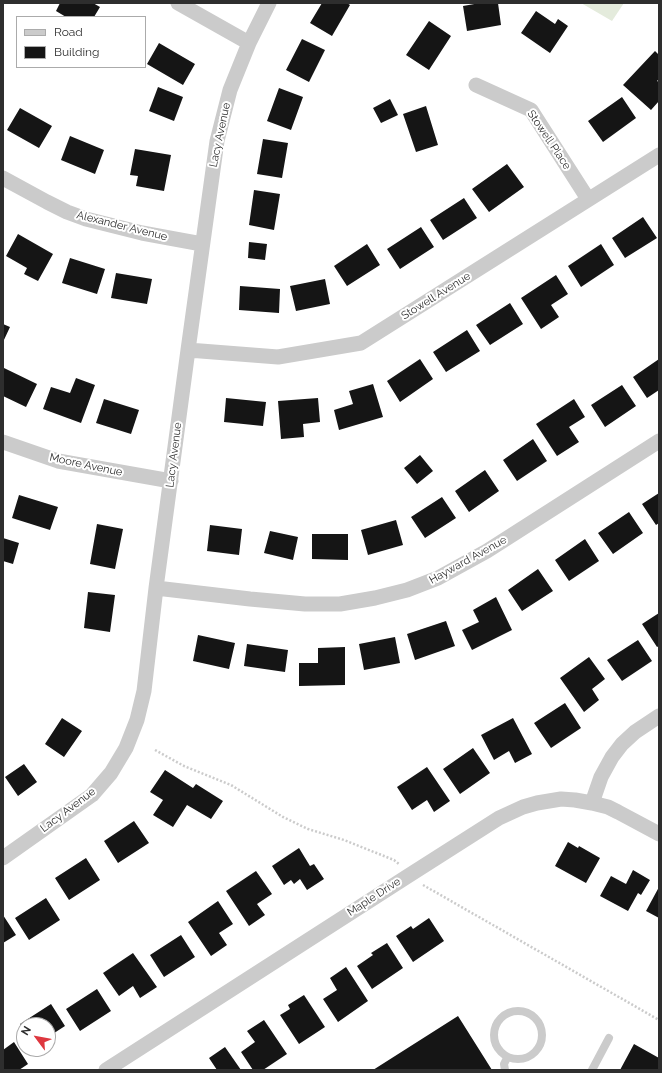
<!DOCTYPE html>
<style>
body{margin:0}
#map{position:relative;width:662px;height:1073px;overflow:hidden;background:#fff;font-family:Raleway,sans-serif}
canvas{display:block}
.frame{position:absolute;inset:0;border:4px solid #2e2e2e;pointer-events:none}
.legend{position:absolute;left:16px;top:16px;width:130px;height:52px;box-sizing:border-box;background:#fff;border:1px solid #ababab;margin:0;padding:5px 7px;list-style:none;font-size:12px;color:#2e2e2e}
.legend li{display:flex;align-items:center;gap:8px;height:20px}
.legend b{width:20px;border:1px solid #ababab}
.north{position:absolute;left:16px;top:1017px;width:40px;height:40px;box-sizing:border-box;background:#fff;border:1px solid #ababab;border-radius:50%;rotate:302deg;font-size:11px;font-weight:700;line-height:16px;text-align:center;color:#2e2e2e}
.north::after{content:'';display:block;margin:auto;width:14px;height:18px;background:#de373f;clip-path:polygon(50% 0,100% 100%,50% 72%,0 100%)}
</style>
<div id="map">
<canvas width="662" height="1073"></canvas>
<div class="frame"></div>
<ul class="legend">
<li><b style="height:5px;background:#cbcbcb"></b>Road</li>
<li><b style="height:11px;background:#151515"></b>Building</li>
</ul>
<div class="north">N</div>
</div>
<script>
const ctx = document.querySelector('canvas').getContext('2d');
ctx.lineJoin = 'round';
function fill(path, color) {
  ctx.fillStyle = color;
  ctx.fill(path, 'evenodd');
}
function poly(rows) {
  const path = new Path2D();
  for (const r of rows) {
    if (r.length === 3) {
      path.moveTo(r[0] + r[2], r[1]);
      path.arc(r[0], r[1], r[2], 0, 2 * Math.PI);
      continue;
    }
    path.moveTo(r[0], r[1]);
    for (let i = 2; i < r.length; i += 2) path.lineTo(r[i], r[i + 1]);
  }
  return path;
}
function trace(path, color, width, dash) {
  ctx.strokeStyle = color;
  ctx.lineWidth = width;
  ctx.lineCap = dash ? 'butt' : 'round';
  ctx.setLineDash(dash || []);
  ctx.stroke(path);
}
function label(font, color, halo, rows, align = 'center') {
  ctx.font = font + ' Raleway,sans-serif';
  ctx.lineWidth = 4;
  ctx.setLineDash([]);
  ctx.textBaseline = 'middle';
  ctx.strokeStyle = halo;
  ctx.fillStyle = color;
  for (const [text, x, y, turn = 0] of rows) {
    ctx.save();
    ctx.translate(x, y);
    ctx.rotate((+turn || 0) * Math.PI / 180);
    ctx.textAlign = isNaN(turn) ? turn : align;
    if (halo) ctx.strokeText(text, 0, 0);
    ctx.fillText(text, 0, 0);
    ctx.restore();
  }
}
fill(poly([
 [581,3,624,3,612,21]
]), '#e4ebdc');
fill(poly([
 [60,3,93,3,100,7,94,17,66,17,56,11],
 [322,3,347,3,350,5,332,36,310,23],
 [480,3,498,3,501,25,467,31,463,6],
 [536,11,555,24,558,19,568,26,550,53,521,33],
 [429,21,451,36,429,70,406,55],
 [302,39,325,50,309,82,286,70],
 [159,43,195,64,183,85,147,64],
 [655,51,659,55,659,79,657,81,659,82,659,101,651,110,623,85],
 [158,87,183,97,174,121,149,111],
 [279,88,303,97,291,130,267,121],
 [622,97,636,118,603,142,588,121],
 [390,99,398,115,381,123,373,108],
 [426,106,438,145,416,152,403,114],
 [20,108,52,126,39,148,7,130],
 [70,136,104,150,95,174,61,160],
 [263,139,288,143,282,178,257,174],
 [135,149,171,155,164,191,136,186,138,176,130,175],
 [507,164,524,187,489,212,472,189],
 [254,190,280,194,274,230,249,225],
 [464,198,477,218,443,240,430,220],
 [643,217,657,238,625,258,612,238],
 [421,227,434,247,400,269,387,249],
 [18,234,53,254,38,281,24,274,27,268,6,256],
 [249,242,267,244,265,260,248,258],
 [367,244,380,265,347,286,334,266],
 [601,244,614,265,581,287,568,266],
 [70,258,105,269,97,294,62,283],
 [116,273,152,279,147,304,111,298],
 [556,275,568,294,551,305,559,317,541,329,521,298],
 [325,279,330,304,296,311,290,286],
 [240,286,280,289,279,313,239,310],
 [510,303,523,324,490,345,476,325],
 [3,324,10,327,3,342],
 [467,330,480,351,446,372,433,352],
 [420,359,433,379,400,402,387,381],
 [659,359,659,390,647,398,633,377],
 [4,368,37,384,26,407,3,396,3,371],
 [76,378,95,385,81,423,43,409,51,387,70,393],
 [373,384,383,417,339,430,334,410,353,404,349,391],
 [622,385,636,406,605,427,591,405],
 [226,398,266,402,263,426,224,422],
 [318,398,320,422,303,424,304,437,281,439,278,401],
 [104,399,139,410,131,434,96,423],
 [574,399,585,417,569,427,579,442,557,456,536,424],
 [533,439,547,461,517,481,503,460],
 [420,455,433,471,417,484,404,468],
 [485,470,499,491,469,512,455,491],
 [659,493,659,523,656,525,642,504],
 [19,495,58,507,50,530,12,518],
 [442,497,456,518,425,538,411,517],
 [629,512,643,533,613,554,598,533],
 [396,520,403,545,368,555,361,530],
 [97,524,123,529,115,569,90,564],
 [210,525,242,529,239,555,207,551],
 [270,531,298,537,293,560,264,553],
 [312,534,348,534,348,560,312,559],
 [3,538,19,543,13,564,3,561],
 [585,539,599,561,569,581,555,560],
 [538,569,553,591,522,611,508,590],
 [88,592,115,595,110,632,84,628],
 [496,597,512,630,472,650,462,630,479,622,473,610],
 [659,613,659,646,657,647,642,624],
 [446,621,455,646,415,660,407,634],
 [198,635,235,643,229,669,193,661],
 [395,637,400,663,364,670,359,644],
 [638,640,652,661,622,681,607,660],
 [247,644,288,650,285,672,244,666],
 [345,647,345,685,299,686,299,663,318,663,318,648],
 [589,657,605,679,592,689,599,700,584,712,560,678],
 [565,703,581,728,551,748,534,723],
 [62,718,82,731,64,757,45,744],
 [513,718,532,754,515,763,509,751,494,760,481,735],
 [473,748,490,773,460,794,443,769],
 [24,764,37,782,18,796,5,777],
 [427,767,450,801,434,812,427,800,412,810,397,787],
 [165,770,193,788,196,784,223,801,211,819,187,805,173,827,153,815,163,800,150,792],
 [134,821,149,843,118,863,104,841],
 [568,842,578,848,579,846,600,858,586,883,555,866],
 [299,848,310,866,314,864,324,879,307,890,300,879,294,884,291,880,284,885,272,866],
 [86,858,100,880,69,900,55,878],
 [633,870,650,880,641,895,638,893,628,911,600,896,611,876,626,884],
 [256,871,272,894,257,904,265,915,249,926,226,891],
 [659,887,659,918,646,911],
 [46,898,60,920,29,940,15,918],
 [218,901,233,924,219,933,227,945,211,956,188,922],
 [3,915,16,935,3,943],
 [429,918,444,941,413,962,396,936,411,926,413,929],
 [181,935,195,957,164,977,150,955],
 [387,943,403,968,372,989,357,966,373,955,371,953],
 [133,953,157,987,140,998,133,986,119,996,103,973],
 [346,967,368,1001,338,1022,323,999,337,990,330,978],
 [97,989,111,1011,80,1031,66,1009],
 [304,995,325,1027,299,1044,280,1015,290,1009,288,1005],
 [51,1004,65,1026,48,1037,48,1025,24,1025,24,1030,20,1024],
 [458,1016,492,1070,373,1070],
 [264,1020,287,1054,263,1070,253,1070,241,1052,255,1042,247,1031],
 [14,1042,28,1064,19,1070,3,1070,3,1050],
 [634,1044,659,1058,659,1070,620,1070],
 [225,1047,241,1070,217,1070,209,1058]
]), '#151515');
trace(poly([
 [155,750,184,766,231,785,283,817,308,829,344,840,394,860,399,864],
 [423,885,659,1020]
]), '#cbcbcb', 2.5, [2, 2]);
trace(poly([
 [518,1035,24],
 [505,1070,504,1064,507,1058],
 [592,1070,609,1038]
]), '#cbcbcb', 8);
trace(poly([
 [178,3,249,43],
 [476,85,531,110,588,199],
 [3,178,47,202,67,212,86,219,142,233,202,244],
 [188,350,278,357,361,343,659,155],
 [3,442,58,461,171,481],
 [156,588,250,599,305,604,340,604,375,598,407,590,438,578,487,551,659,441],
 [592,803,601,777,612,757,622,744,635,732,659,716],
 [3,858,92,795,111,773,126,748,137,720,144,691,156,588,188,350,217,141,230,90,249,43,269,3],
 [106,1070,408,876,499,818,523,807,537,803,561,799,575,800,592,803,608,807,618,812,659,834]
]), '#cbcbcb', 15);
label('11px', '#2e2e2e', '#fff', [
 ["Lacy Avenue",220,135,-78],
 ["Stowell Place",549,140,56],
 ["Alexander Avenue",122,226,14],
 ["Stowell Avenue",436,296,-32],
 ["Lacy Avenue",174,455,-83],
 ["Moore Avenue",86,465,12],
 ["Hayward Avenue",468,560,-29],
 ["Lacy Avenue",68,810,-37],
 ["Maple Drive",374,897,-33]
]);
</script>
